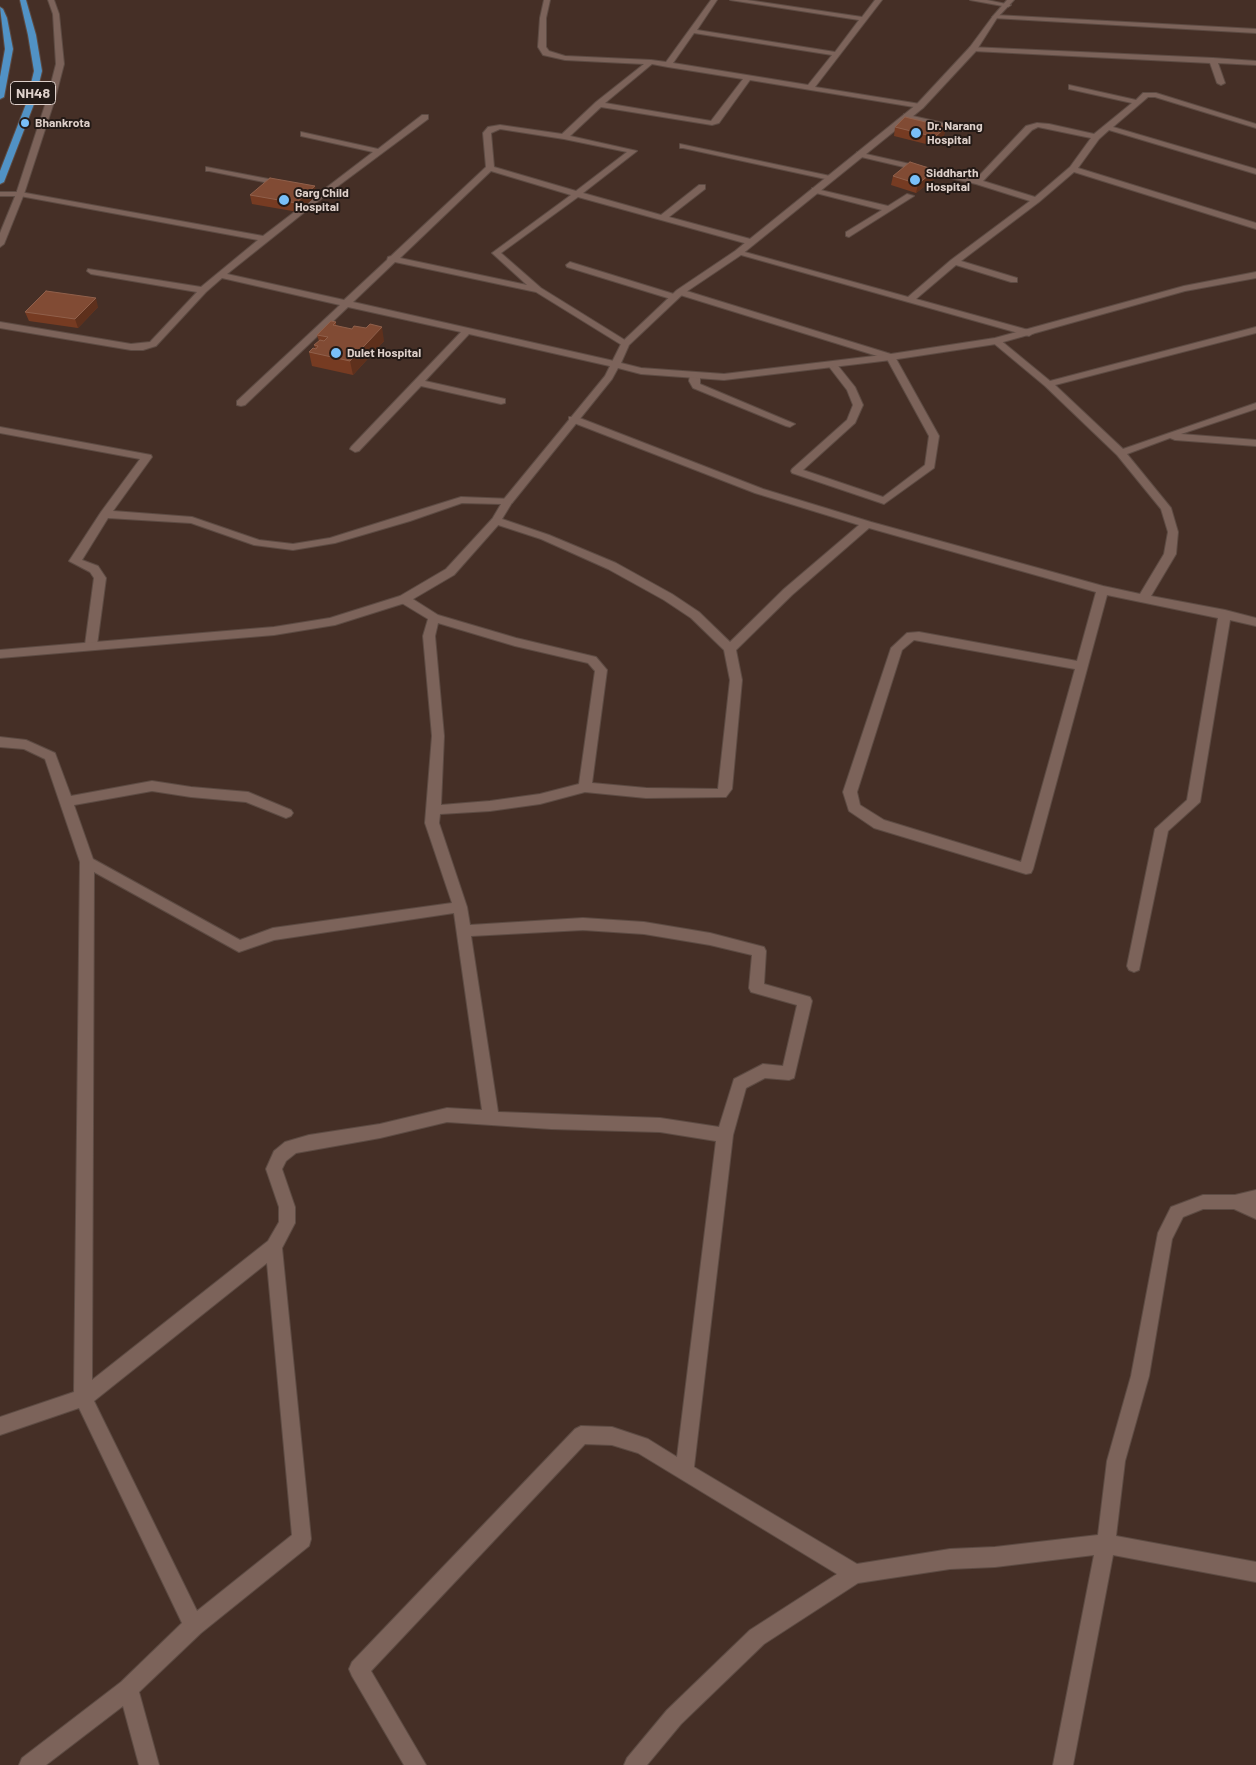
<!DOCTYPE html>
<style>
body{margin:0}
canvas{display:block;background:#452f26}
</style>
<canvas width="1256" height="1765"></canvas>
<script>
const ctx = document.querySelector('canvas').getContext('2d');
ctx.lineJoin = 'round';
function poly(rows) {
  const path = new Path2D();
  for (const r of rows) {
    path.moveTo(r[0], r[1]);
    for (let i = 2; i < r.length; i += 2) path.lineTo(r[i], r[i + 1]);
  }
  return path;
}
function trace(path, color, width, dash) {
  ctx.strokeStyle = color;
  ctx.lineWidth = width;
  ctx.lineCap = dash ? 'butt' : 'round';
  ctx.setLineDash(dash || []);
  ctx.stroke(path);
}
function fill(path, color) {
  ctx.fillStyle = color;
  ctx.fill(path, 'evenodd');
}
function label(font, color, halo, rows, align = 'center') {
  ctx.font = font + ' Barlow,sans-serif';
  ctx.lineWidth = 4;
  ctx.setLineDash([]);
  ctx.textBaseline = 'middle';
  ctx.strokeStyle = halo;
  ctx.fillStyle = color;
  for (const [text, x, y, turn = 0] of rows) {
    ctx.save();
    ctx.translate(x, y);
    ctx.rotate((+turn || 0) * Math.PI / 180);
    ctx.textAlign = isNaN(turn) ? turn : align;
    if (halo) ctx.strokeText(text, 0, 0);
    ctx.fillText(text, 0, 0);
    ctx.restore();
  }
}
const minor = poly([
 [544,0,550,0,546,18,546,47,549,51,565,56,651,60,666,62,711,0,717,0,697,30,835,52,859,20,730,0,747,0,862,17,875,0,882,0,815,87,920,104,924,106,920,108,750,80,719,123,712,125,601,107,570,136,637,151,583,193,661,215,699,185,705,185,705,189,669,217,754,240,754,244,748,244,578,197,501,253,541,288,628,342,628,346,625,347,536,292,395,262,353,302,614,361,619,364,614,367,469,334,425,381,505,399,505,403,501,404,421,386,359,451,355,452,350,449,351,447,461,332,348,307,245,405,241,406,237,405,237,401,340,305,222,278,206,292,156,346,143,350,131,350,0,328,0,322,131,344,150,342,197,292,91,274,87,271,88,269,201,287,258,240,20,196,0,196,0,192,20,192,263,236,373,152,301,136,301,132,378,149,422,115,428,115,428,119,326,195,227,274,344,300,387,260,388,257,391,256,486,167,483,133,488,127,500,125,562,134,596,102,644,64,565,60,543,55,538,47,540,18,544,0],
 [694,33,832,55,808,85,673,63,694,33],
 [652,64,668,67,743,79,711,121,605,103,652,64],
 [500,129,564,139,627,152,576,191,494,167,491,133,500,129],
 [491,171,571,195,492,253,527,285,400,258,491,171],
 [970,0,987,0,1011,5,1008,7,970,0],
 [995,15,1256,29,1256,33,993,18,992,17,995,15],
 [970,47,1213,58,1256,61,1256,65,1218,63,1225,83,1221,85,1217,83,1210,63,973,51,969,49,970,47],
 [1069,85,1136,100,1143,93,1156,93,1256,124,1256,128,1155,97,1148,97,1113,127,1256,169,1256,174,1109,130,1099,139,1078,168,1256,223,1256,229,1074,172,1039,202,961,261,1017,278,1017,282,1011,282,956,265,916,299,1032,331,1034,333,1029,336,734,253,741,251,908,297,951,260,1030,201,976,184,857,156,857,152,976,179,1026,126,1037,123,1049,124,1094,134,1132,103,1069,89,1069,85],
 [1038,127,1091,138,1070,167,1035,197,983,181,1032,130,1038,127],
 [904,114,961,127,965,129,961,131,907,118,904,118,904,114],
 [680,144,830,176,834,178,830,180,683,148,680,148,680,144],
 [206,167,284,182,288,184,284,186,209,171,206,171,206,167],
 [812,188,888,206,907,194,914,196,849,237,846,236,846,232,882,210,812,192,812,188],
 [570,262,677,295,679,297,677,299,671,299,567,267,566,265,570,262],
 [680,289,894,355,939,436,934,468,884,504,792,473,791,471,792,469,847,420,853,405,847,390,827,364,829,362,835,362,855,387,863,405,855,423,803,470,883,497,925,465,929,436,887,359,677,294,675,292,680,289],
 [1256,327,1256,333,1055,385,1123,449,1256,403,1256,409,1181,434,1256,440,1256,446,1175,440,1170,438,1127,454,1171,508,1178,532,1176,554,1151,596,1225,610,1256,618,1256,626,1230,620,1200,802,1168,831,1139,970,1134,972,1129,970,1127,966,1155,829,1187,800,1218,618,1107,595,1033,869,1031,873,1026,874,874,828,849,811,843,792,891,648,907,633,919,632,1077,661,1096,592,869,528,792,595,736,650,742,680,732,789,726,797,646,798,585,792,540,804,490,811,440,814,439,823,467,907,470,925,583,918,644,922,710,933,764,947,766,951,764,984,810,997,812,1001,794,1078,789,1080,765,1078,746,1088,733,1135,694,1467,857,1564,950,1549,995,1547,1098,1535,1107,1461,1131,1376,1158,1233,1171,1207,1203,1195,1235,1195,1256,1190,1256,1219,1234,1209,1203,1209,1183,1217,1172,1239,1149,1376,1125,1461,1116,1536,1256,1562,1256,1582,1113,1555,1073,1765,1053,1765,1094,1555,995,1567,950,1569,858,1583,764,1644,681,1724,647,1765,624,1765,627,1758,667,1710,750,1630,837,1574,638,1453,612,1445,585,1444,371,1671,426,1765,404,1765,352,1676,349,1669,352,1662,575,1429,581,1426,612,1427,648,1439,677,1457,716,1141,660,1132,551,1129,447,1122,380,1138,296,1153,286,1161,282,1169,295,1207,295,1223,282,1248,311,1539,309,1546,201,1633,139,1692,159,1765,139,1765,123,1706,46,1765,19,1765,22,1758,121,1682,182,1623,79,1408,0,1435,0,1417,74,1392,80,862,45,759,24,749,0,747,0,737,26,740,55,753,71,796,152,781,191,787,248,792,291,810,293,813,291,816,286,818,246,802,191,797,152,791,74,805,93,859,240,940,273,928,452,903,425,823,432,736,423,636,428,619,400,602,398,599,400,596,408,596,438,615,516,638,596,657,607,670,592,783,646,788,718,789,730,680,724,650,691,618,664,600,608,569,541,539,492,523,491,521,501,504,462,503,410,521,335,543,293,550,254,545,191,523,108,518,82,560,98,566,106,578,97,645,91,649,87,648,85,645,94,578,90,572,69,561,101,512,140,459,0,433,0,427,151,455,152,457,113,511,192,517,259,540,293,544,330,538,461,497,512,499,513,501,502,519,549,535,616,563,672,594,699,612,730,642,784,589,859,525,755,493,569,421,569,417,577,417,763,489,871,522,1103,586,1140,594,1164,554,1168,532,1161,509,1117,455,1045,386,991,341,993,339,999,339,1050,381,1256,327],
 [438,623,515,646,588,663,595,671,579,784,540,794,490,801,441,805,444,736,435,636,438,623],
 [914,640,1075,669,1021,862,884,820,860,805,857,792,902,650,914,640],
 [94,872,239,952,274,940,454,913,482,1110,447,1108,380,1124,309,1135,285,1142,274,1151,266,1169,279,1207,279,1222,268,1241,92,1380,94,872],
 [583,930,644,934,710,945,752,955,749,988,751,992,797,1005,783,1066,763,1064,734,1079,719,1127,660,1118,498,1112,471,936,583,930],
 [267,1263,292,1535,197,1611,94,1401,267,1263],
 [695,372,700,375,700,384,795,424,790,427,786,426,693,388,689,381,690,375,695,372]
]);
const tertiary = poly([
 [48,0,54,0,59,14,64,64,55,99,24,194,4,244,0,247,0,233,16,194,47,99,56,64,53,14,48,0],
 [1007,0,1014,0,997,18,976,51,923,108,741,255,683,294,629,345,621,363,641,368,724,374,891,354,995,338,1184,286,1256,272,1256,278,1185,291,996,344,891,360,724,380,641,374,618,368,612,379,512,503,504,503,503,501,504,499,605,376,622,342,677,290,735,251,917,104,970,47,993,16,1007,0],
 [496,518,501,521,500,523,454,575,408,602,335,625,274,635,0,658,0,650,274,627,330,618,400,596,446,569,492,519,496,518]
]);
const trunk = poly([
 [20,0,26,0,36,35,42,71,34,104,4,182,0,184,0,171,26,104,34,71,28,35,20,0],
 [0,7,3,9,7,18,13,49,4,97,0,99,0,77,5,49,0,7]
]);
trace(minor, '#5d4b43', 2);
trace(tertiary, '#5d4b43', 2);
trace(trunk, '#5d4b43', 2);
fill(minor, '#7c635a');
fill(tertiary, '#7c635a');
fill(trunk, '#5192c5');
fill(poly([
 [895,127,946,127,944,135,934,146,894,136],
 [935,170,934,179,916,193,891,185,893,176],
 [250,195,317,195,298,212,252,204],
 [98,307,78,328,29,321,25,312],
 [336,322,336,325,384,341,353,375,312,366,309,352,315,348,314,345,319,341,317,335]
]), '#763b22');
fill(poly([
 [946,127,944,135,934,146,935,137],
 [935,170,934,179,916,193,918,184],
 [315,186,317,195,298,212,296,203],
 [96,298,98,307,78,328,75,319],
 [382,327,384,341,353,375,350,361]
]), '#5e301c');
const building = poly([
 [905,117,946,127,935,137,895,127,905,117],
 [910,162,935,170,918,184,893,176,910,162],
 [270,178,315,186,296,203,250,195,270,178],
 [46,291,96,298,75,319,25,312,46,291],
 [331,321,336,322,333,325,352,329,354,326,366,328,370,324,382,327,350,361,309,352,313,348,316,349,318,346,314,345,320,340,324,341,328,337,317,335,331,321]
]);
fill(building, '#814b34');
trace(building, '#90604b', 1);
for (const [x, y, r, color] of [
 [25,123,5,"#79bff8"],
 [916,133,6,"#79bff8"],
 [915,180,6,"#79bff8"],
 [284,200,6,"#79bff8"],
 [336,353,6,"#79bff8"]
]) {
  const dot = new Path2D();
  dot.arc(x, y, r, 0, 2 * Math.PI);
  ctx.fillStyle = color;
  ctx.fill(dot);
  trace(dot, '#241a16', 2);
}
label('bold 12px', '#ded0ca', '#241a16', [
 ["Bhankrota",35,123],
 ["Dr. Narang",927,126],
 ["Hospital",927,140],
 ["Siddharth",926,173],
 ["Hospital",926,187],
 ["Garg Child",295,193],
 ["Hospital",295,207],
 ["Dulet Hospital",347,353]
], 'left');
for (const [x, y, w] of [
 [33,93,45]
]) {
  const box = new Path2D();
  box.roundRect(x - w / 2, y - 11.5, w, 23, 4);
  ctx.fillStyle = '#241a16';
  ctx.fill(box);
  trace(box, '#ded0ca', 1);
}
label('bold 14px', '#ded0ca', null, [
 ["NH48",33,93]
]);
</script>
